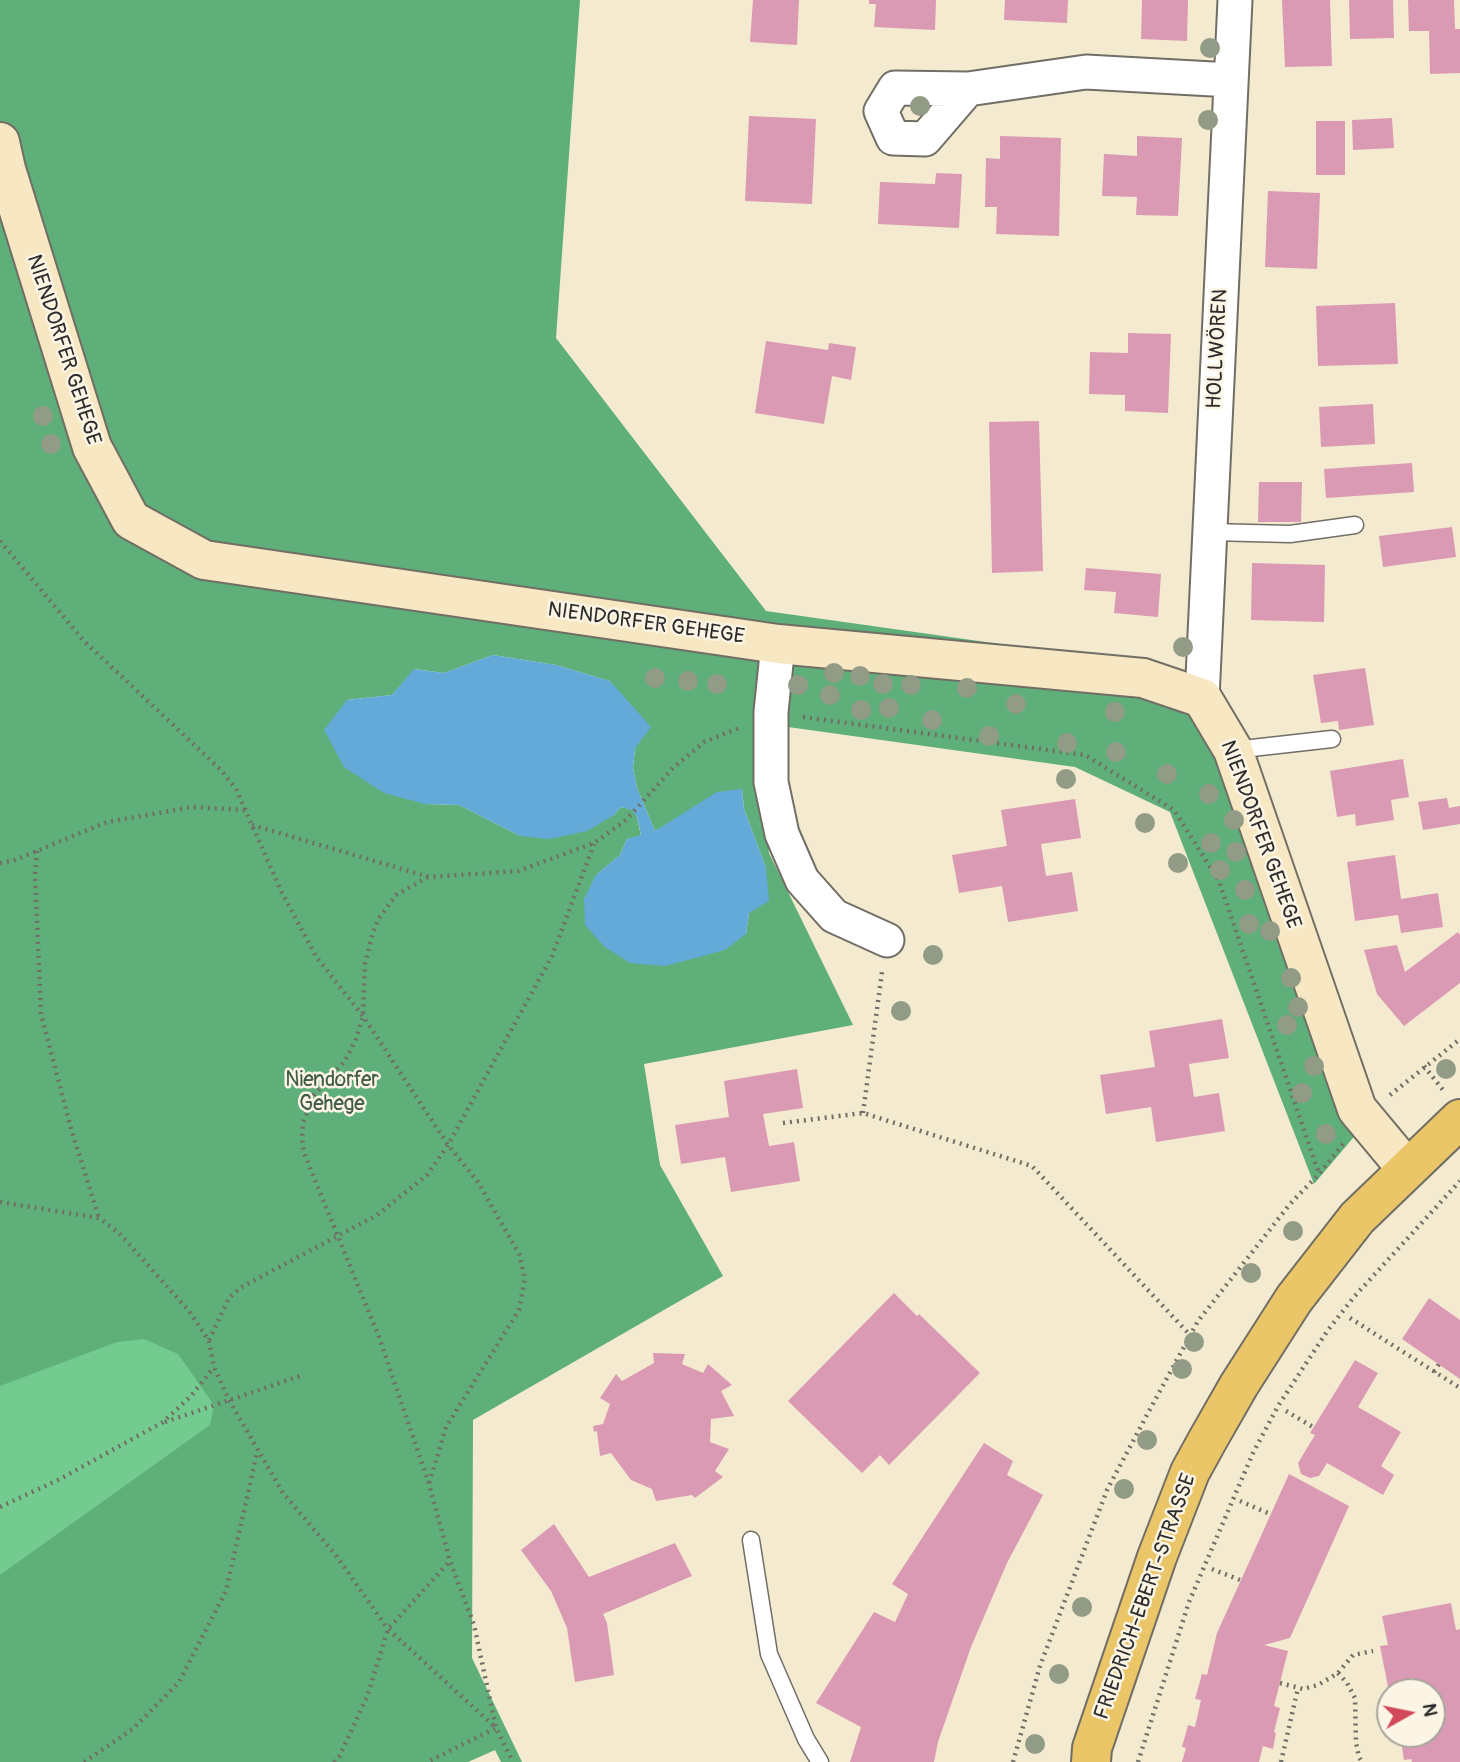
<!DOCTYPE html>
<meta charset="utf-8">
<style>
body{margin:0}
#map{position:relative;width:1460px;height:1762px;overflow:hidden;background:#f3ead0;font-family:Pangolin,sans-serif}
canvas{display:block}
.north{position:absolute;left:1376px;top:1678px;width:70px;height:70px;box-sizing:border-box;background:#fcf5e5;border:2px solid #a8a49b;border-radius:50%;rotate:81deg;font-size:19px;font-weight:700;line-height:28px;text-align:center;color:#2b2b2b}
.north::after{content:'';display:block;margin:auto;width:24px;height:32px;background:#d1495b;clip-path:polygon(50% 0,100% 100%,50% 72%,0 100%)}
</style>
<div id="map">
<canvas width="1460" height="1762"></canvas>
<div class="north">N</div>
</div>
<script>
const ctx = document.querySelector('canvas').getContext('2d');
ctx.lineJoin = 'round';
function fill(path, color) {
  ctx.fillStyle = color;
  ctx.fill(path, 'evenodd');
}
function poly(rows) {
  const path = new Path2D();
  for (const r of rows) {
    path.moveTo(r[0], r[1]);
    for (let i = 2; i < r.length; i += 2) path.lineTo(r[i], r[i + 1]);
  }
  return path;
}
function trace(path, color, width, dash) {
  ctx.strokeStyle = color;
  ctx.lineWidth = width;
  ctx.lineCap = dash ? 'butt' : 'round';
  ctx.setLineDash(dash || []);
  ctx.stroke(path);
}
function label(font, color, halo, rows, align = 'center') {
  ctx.font = font + ' Pangolin,sans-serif';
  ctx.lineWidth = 5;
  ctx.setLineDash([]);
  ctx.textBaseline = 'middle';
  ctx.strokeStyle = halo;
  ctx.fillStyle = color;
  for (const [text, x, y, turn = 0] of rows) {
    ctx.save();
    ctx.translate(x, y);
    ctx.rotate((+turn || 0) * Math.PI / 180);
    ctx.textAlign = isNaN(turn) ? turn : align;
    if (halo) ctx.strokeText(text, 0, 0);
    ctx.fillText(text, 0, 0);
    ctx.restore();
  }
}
fill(poly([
 [118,1270,226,1411,0,1762,0,1282]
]), '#73cb90');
fill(poly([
 [0,0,580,0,556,338,766,611,1177,669,1219,757,1358,1132,1314,1184,1170,812,1075,767,788,727,759,732,769,853,853,1025,644,1064,660,1165,723,1276,473,1420,472,1658,522,1762,501,1762,495,1750,468,1762,0,1762,0,1575,210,1425,214,1405,178,1354,144,1339,117,1342,0,1386],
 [493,655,556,665,610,681,635,748,633,768,637,788,655,831,681,816,742,789,744,809,766,868,749,913,746,934,596,875,620,855,627,839,641,836,637,817,633,810,621,807,614,815,520,836,459,805,425,804,347,700,392,695,415,669,444,673]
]), '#5eaf7a');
fill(poly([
 [493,655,556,665,610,681,651,727,635,748,633,768,637,788,655,831,717,792,742,789,744,809,766,868,769,901,749,913,746,934,725,950,665,966,630,963,605,947,585,925,584,899,596,875,620,855,627,839,641,835,637,817,632,810,621,807,614,815,587,831,550,839,520,836,459,805,425,804,384,793,344,767,324,730,347,700,392,695,414,669,444,673]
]), '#63aad9');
fill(poly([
 [753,0,799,0,797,45,750,42],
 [869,0,936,0,935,30,874,27,876,4,869,4],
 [1005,0,1068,0,1067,23,1004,20],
 [1142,0,1188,0,1187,41,1141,39],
 [1282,0,1330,0,1332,66,1285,67],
 [1349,0,1393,0,1394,38,1350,39],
 [1408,0,1454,0,1455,29,1460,29,1460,73,1430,74,1429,31,1409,31],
 [749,116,816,119,812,204,745,201],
 [1392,118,1394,148,1353,150,1352,120],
 [1316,121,1345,121,1345,175,1316,175],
 [1000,136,1061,138,1059,236,996,234,997,207,985,207,986,158,1000,159],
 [1137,136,1182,138,1178,216,1136,215,1137,197,1102,196,1104,154,1137,156],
 [936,173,962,174,959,228,878,224,880,182,935,184],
 [1268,191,1320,193,1317,269,1265,267],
 [1395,303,1398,364,1318,366,1316,306],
 [1128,333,1171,334,1168,413,1125,411,1125,395,1089,394,1090,352,1128,353],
 [766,341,828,350,829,343,856,347,851,380,832,376,824,424,755,413],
 [1373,404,1375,444,1321,447,1319,407],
 [1039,421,1043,571,992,573,989,422],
 [1412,463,1414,492,1326,498,1324,469],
 [1259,482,1302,482,1301,522,1258,522],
 [1452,527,1456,557,1383,567,1379,536],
 [1252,563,1325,565,1324,622,1251,620],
 [1086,568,1161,574,1158,617,1114,613,1116,592,1084,590],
 [1365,668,1374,725,1339,730,1338,721,1321,723,1313,675],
 [1403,759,1409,797,1391,800,1394,820,1356,826,1355,814,1337,817,1330,771],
 [1447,798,1449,808,1460,806,1460,824,1423,830,1418,802],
 [1075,799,1081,838,1041,844,1046,876,1072,872,1078,911,1008,922,1002,886,959,893,952,855,1007,846,1001,810],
 [1395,855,1401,899,1438,893,1443,927,1401,933,1398,915,1355,921,1347,862],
 [1458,932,1460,935,1460,983,1404,1026,1377,994,1364,950,1397,945,1405,972],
 [1222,1019,1229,1058,1189,1064,1194,1097,1219,1093,1225,1131,1156,1142,1151,1107,1106,1114,1100,1075,1155,1067,1149,1031],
 [797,1069,803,1108,763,1114,769,1146,794,1142,800,1181,731,1192,725,1157,681,1164,675,1125,729,1117,724,1081],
 [894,1293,917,1316,919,1314,980,1373,889,1465,880,1455,862,1473,788,1401],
 [1429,1298,1460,1320,1460,1379,1402,1339],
 [653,1353,685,1354,682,1364,703,1373,708,1364,732,1385,721,1391,734,1416,711,1419,710,1442,729,1449,715,1471,723,1477,695,1498,692,1495,656,1501,652,1489,631,1480,611,1453,600,1456,597,1431,594,1432,593,1426,603,1424,610,1404,600,1398,616,1374,622,1381,654,1363],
 [1355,1360,1378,1373,1358,1407,1401,1432,1381,1466,1394,1475,1383,1495,1327,1463,1319,1476,1310,1478,1301,1474,1298,1463,1315,1435,1310,1433],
 [984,1443,1013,1461,1007,1475,1043,1495,1007,1563,971,1647,938,1742,934,1762,850,1762,861,1727,816,1703,874,1612,895,1622,908,1594,892,1584],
 [1289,1474,1349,1506,1290,1638,1264,1645,1288,1651,1274,1706,1280,1708,1274,1732,1276,1733,1273,1749,1263,1746,1259,1762,1182,1762,1186,1748,1182,1747,1188,1725,1195,1727,1201,1700,1195,1699,1202,1674,1207,1675,1217,1633],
 [554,1524,589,1577,675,1543,692,1576,603,1614,607,1623,614,1675,575,1682,567,1628,551,1591,521,1550],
 [1451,1603,1456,1630,1460,1629,1460,1762,1412,1762,1411,1759,1404,1760,1400,1734,1432,1734,1432,1692,1389,1692,1380,1646,1388,1645,1382,1616]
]), '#db9ab3');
const lane = poly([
 [1210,532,1290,534,1355,525],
 [1234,750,1332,739],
 [751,1540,769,1654,806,1739,820,1762]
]);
const street = poly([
 [968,89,925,139,893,138,881,111,895,88,968,89,1086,72,1231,80],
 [778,644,771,712,771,782,782,834,802,880,834,916,887,940],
 [1202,698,1235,0]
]);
const secondary = poly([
 [0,142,6,169,92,447,131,520,204,560,778,644,1143,678,1202,698,1233,750,1357,1109,1407,1169]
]);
const primary = poly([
 [1091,1762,1092,1748,1157,1557,1190,1472,1207,1441,1239,1385,1294,1299,1357,1218,1460,1119]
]);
trace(lane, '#716e65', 19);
trace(street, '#716e65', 37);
trace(secondary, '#716e65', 42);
trace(primary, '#716e65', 42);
trace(poly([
 [0,541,84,641,222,771,236,789,282,893,317,958,363,1016,448,1145,478,1182,519,1254,525,1279,519,1310,446,1427,429,1484],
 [803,717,1085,755,1174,810,1219,881,1319,1174],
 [252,825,429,877,518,871,594,843,626,820,673,768,704,742,739,728],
 [37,851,35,874,41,1014,72,1132,99,1218],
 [0,863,15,860,107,822,192,807,245,810],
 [428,877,396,895,379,918,373,932,365,964,363,1016,356,1039,345,1061,314,1095,303,1123,302,1138,304,1153,379,1337,429,1484,450,1561,474,1625,496,1728,513,1762],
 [1424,1066,1443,1090],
 [1390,1095,1460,1039],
 [863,1113,882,972],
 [783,1123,863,1113,1032,1166,1190,1335],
 [0,1202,99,1218,119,1233,189,1311,209,1341,214,1367,229,1400,283,1493,335,1554,388,1629,496,1728,427,1762],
 [1350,1318,1460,1388],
 [209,1340,229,1298,240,1288,377,1215,427,1175,448,1145,552,956,594,844],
 [1434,1372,1439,1364],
 [1286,1411,1313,1427],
 [165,1422,303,1375],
 [1240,1501,1270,1514],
 [0,1507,60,1479,163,1422,191,1396,214,1367],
 [1212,1569,1240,1580],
 [1338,1673,1347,1683,1355,1698,1356,1743,1359,1757,1362,1762],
 [1280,1683,1303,1689,1318,1685,1338,1673,1353,1655,1373,1651],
 [84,1762,134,1728,179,1682,226,1591,257,1453],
 [334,1762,339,1757,367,1697,388,1629,450,1561],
 [1013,1762,1040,1666,1107,1490,1148,1413,1198,1321,1290,1204,1319,1174,1343,1144],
 [1138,1762,1189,1602,1253,1453,1278,1406,1328,1330,1354,1297,1460,1181],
 [1281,1762,1298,1688]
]), '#716e65', 4.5, [2, 5]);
trace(lane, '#fff', 16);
trace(street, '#fff', 33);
trace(secondary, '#f7e8c3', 38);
trace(primary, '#ebc669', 38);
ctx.fillStyle = '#919b86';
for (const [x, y] of [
 [1210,48],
 [920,106],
 [1208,120],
 [43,416],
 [51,444],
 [1183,647],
 [834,673],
 [860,676],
 [655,678],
 [688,681],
 [717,684],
 [883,684],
 [798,685],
 [911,685],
 [967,688],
 [830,695],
 [1016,704],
 [889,708],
 [861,710],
 [1115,712],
 [932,720],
 [989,736],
 [1067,743],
 [1116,752],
 [1167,774],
 [1066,779],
 [1209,794],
 [1234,820],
 [1145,823],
 [1211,843],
 [1236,852],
 [1178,863],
 [1220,870],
 [1245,890],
 [1249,924],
 [1270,931],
 [933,955],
 [1291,978],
 [1298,1007],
 [901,1011],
 [1287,1025],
 [1314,1066],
 [1446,1069],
 [1302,1093],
 [1326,1134],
 [1293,1231],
 [1251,1273],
 [1194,1342],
 [1182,1369],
 [1147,1440],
 [1124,1489],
 [1082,1607],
 [1059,1674],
 [1035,1744]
]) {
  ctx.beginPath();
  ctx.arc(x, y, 10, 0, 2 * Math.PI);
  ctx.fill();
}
label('21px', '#2b2b2b', '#fcf5e5', [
 ["HOLLWÖREN",1218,349,-87],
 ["NIENDORFER GEHEGE",63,350,72],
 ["NIENDORFER GEHEGE",646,624,8],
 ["NIENDORFER GEHEGE",1260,835,70],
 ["FRIEDRICH-EBERT-STRASSE",1146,1597,-70]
]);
label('21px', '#415b49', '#fcf5e5', [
 ["Niendorfer",332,1081],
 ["Gehege",332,1105]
]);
</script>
